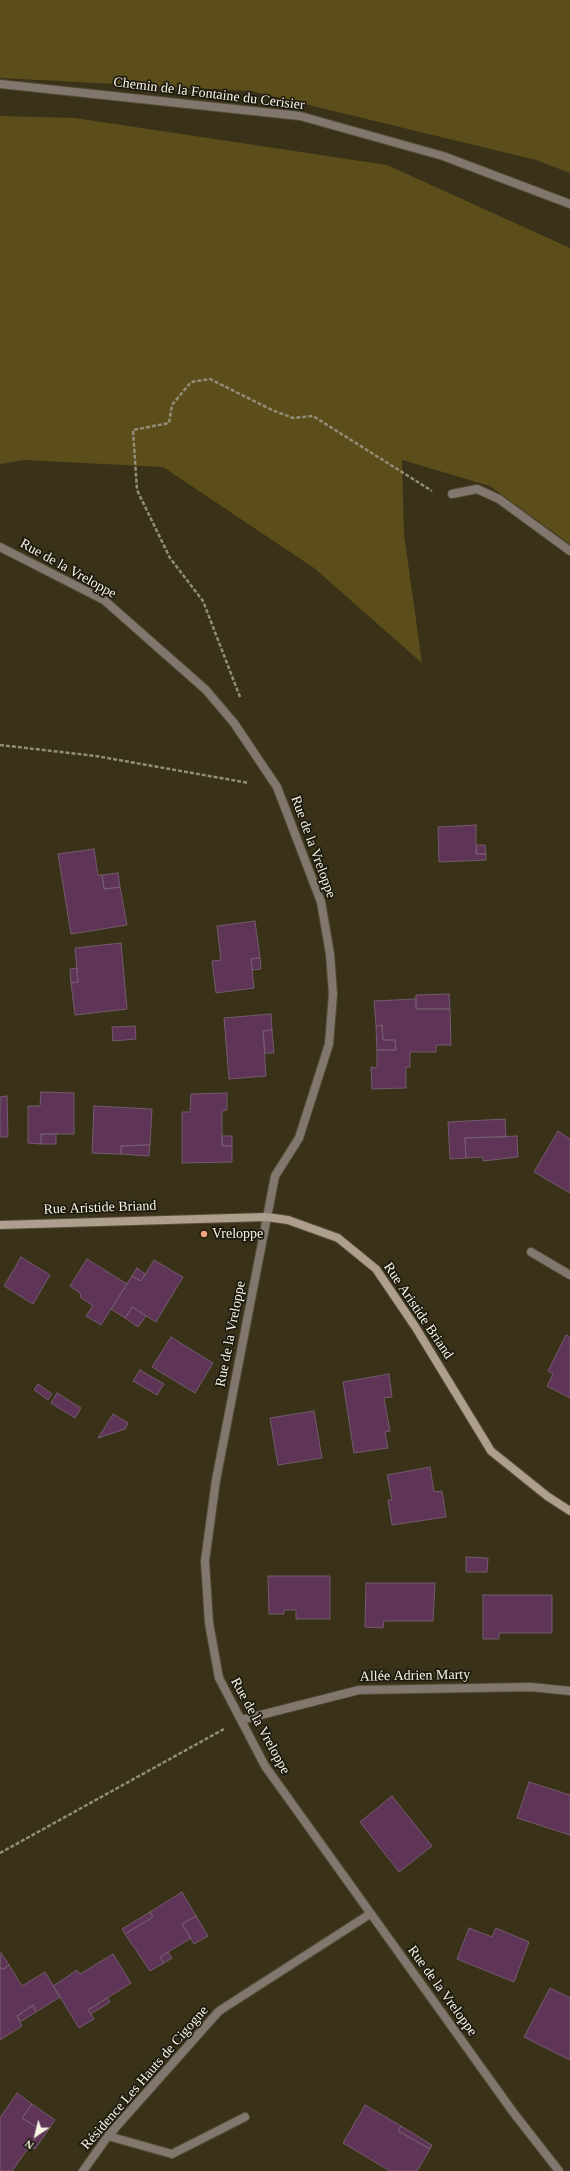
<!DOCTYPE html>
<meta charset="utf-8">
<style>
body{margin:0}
#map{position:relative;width:570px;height:2171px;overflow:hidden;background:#393218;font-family:"Times New Roman",serif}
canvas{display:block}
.north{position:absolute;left:16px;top:2115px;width:40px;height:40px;-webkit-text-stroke:3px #1d1a0f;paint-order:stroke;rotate:215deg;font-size:11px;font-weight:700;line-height:16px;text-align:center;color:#f9f5e5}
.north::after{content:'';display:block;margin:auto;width:14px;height:18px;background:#f9f5e5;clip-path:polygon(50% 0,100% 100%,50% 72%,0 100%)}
</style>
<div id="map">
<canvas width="570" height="2171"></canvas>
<div class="north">N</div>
</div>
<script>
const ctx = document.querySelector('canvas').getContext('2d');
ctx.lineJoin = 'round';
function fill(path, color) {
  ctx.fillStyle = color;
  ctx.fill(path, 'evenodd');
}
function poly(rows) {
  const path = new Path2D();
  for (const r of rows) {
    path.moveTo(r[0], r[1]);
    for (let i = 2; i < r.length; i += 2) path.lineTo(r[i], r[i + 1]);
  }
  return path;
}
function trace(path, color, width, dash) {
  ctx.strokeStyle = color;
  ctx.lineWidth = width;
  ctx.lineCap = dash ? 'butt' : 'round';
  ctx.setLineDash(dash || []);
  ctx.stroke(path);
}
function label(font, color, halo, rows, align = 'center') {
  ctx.font = font + ' "Times New Roman",serif';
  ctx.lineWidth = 3.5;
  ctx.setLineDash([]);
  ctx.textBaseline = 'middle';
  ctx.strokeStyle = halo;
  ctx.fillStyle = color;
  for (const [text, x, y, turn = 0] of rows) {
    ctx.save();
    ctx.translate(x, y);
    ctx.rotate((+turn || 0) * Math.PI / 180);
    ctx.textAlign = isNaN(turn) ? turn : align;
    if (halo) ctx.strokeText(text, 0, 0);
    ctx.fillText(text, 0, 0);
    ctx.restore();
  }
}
fill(poly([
 [0,0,570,0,570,173,536,160,251,91,0,78],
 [0,116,75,118,387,165,570,248,570,544,490,486,402,460,404,534,422,663,314,568,163,467,24,460,0,464]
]), '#5b4e1a');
const building = poly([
 [476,825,476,854,486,854,486,860,439,862,438,827,476,825],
 [477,845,485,845,486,854,476,854,477,845],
 [94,849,98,875,102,875,104,889,120,887,127,925,71,934,58,854,94,849],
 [118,873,120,887,104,889,102,875,118,873],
 [255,921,260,958,251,959,254,988,216,993,212,961,221,960,217,926,255,921],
 [121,943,127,1009,75,1015,71,983,78,982,75,948,121,943],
 [260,958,261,969,252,970,251,959,260,958],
 [77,968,78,982,71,983,70,969,77,968],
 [449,994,450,1009,416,1009,416,995,449,994],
 [416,999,416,1009,450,1009,451,1045,436,1045,436,1052,410,1052,410,1067,406,1067,406,1088,372,1089,371,1067,377,1068,377,1050,396,1050,395,1040,383,1040,382,1025,376,1026,374,1001,416,999],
 [271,1014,272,1030,263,1031,266,1076,229,1079,224,1018,271,1014],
 [382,1025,383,1040,395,1040,396,1050,377,1050,376,1026,382,1025],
 [135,1026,136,1039,113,1041,112,1027,135,1026],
 [272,1030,274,1053,265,1053,263,1031,272,1030],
 [41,1092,74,1093,74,1134,41,1134,41,1144,28,1143,28,1106,40,1106,41,1092],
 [227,1093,227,1110,222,1111,222,1146,232,1146,232,1162,182,1163,182,1112,190,1112,191,1094,227,1093],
 [7,1096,8,1137,0,1137,0,1097,7,1096],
 [94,1106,152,1109,150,1145,121,1146,121,1154,92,1153,94,1106],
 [505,1119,506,1137,465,1138,466,1158,450,1159,448,1122,505,1119],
 [558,1131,570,1139,570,1193,534,1172,558,1131],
 [41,1134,56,1134,56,1144,41,1144,41,1134],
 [222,1136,232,1136,232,1146,222,1146,222,1136],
 [517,1136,518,1157,483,1161,483,1157,466,1158,465,1138,517,1136],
 [143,1145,150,1145,149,1156,121,1154,121,1146,143,1145],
 [21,1257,50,1275,33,1304,4,1286,21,1257],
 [87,1259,127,1284,101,1325,86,1316,93,1306,80,1297,81,1294,70,1286,87,1259],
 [154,1260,183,1277,156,1322,132,1307,125,1318,111,1309,132,1276,141,1281,154,1260],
 [137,1268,145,1274,141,1281,132,1276,137,1268],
 [132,1307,146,1316,138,1327,125,1318,132,1307],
 [566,1335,570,1337,570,1398,547,1386,553,1374,548,1371,566,1335],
 [171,1337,213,1363,195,1393,152,1367,171,1337],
 [140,1370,164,1384,157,1395,133,1381,140,1370],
 [389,1374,392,1397,384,1398,390,1431,385,1432,388,1448,354,1453,343,1382,389,1374],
 [38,1384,52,1394,48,1400,34,1390,38,1384],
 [57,1393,81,1408,75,1418,51,1403,57,1393],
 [314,1411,322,1458,278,1465,270,1418,314,1411],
 [113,1414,128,1423,125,1429,98,1438,113,1414],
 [430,1467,434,1492,442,1491,446,1517,392,1525,388,1500,392,1500,387,1475,430,1467],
 [466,1557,488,1558,487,1572,466,1572,466,1557],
 [268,1576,330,1576,330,1619,296,1619,296,1610,284,1610,284,1614,269,1614,268,1576],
 [366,1583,435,1583,433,1621,384,1621,383,1628,365,1627,366,1583],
 [483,1595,552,1595,552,1633,499,1633,499,1639,483,1639,483,1595],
 [529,1782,570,1795,570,1835,517,1818,529,1782],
 [392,1796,432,1846,399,1872,360,1822,392,1796],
 [182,1892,196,1916,182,1924,191,1938,160,1957,164,1963,150,1971,125,1934,153,1917,150,1912,182,1892],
 [150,1912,153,1917,125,1934,122,1929,150,1912],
 [196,1916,208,1936,194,1944,182,1924,196,1916],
 [469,1928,492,1937,496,1928,529,1942,514,1982,457,1959,469,1928],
 [168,1952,172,1958,164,1963,160,1957,168,1952],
 [1,1953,9,1965,4,1969,0,1968,1,1953],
 [113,1954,131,1983,88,2010,94,2019,79,2028,53,1986,77,1970,80,1974,113,1954],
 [9,1965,22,1986,45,1972,60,1997,36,2012,33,2005,17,2016,22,2026,0,2040,0,1968,4,1969,9,1965],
 [550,1988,570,1998,570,2060,524,2037,550,1988],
 [107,1998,110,2002,91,2014,88,2010,107,1998],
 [33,2005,36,2012,20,2022,17,2016,33,2005],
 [17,2093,32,2104,22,2118,41,2130,12,2171,0,2171,0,2118,17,2093],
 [32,2104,55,2120,35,2149,30,2145,41,2130,22,2118,32,2104],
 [365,2105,401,2126,398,2131,430,2149,417,2171,390,2171,343,2143,365,2105],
 [401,2126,432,2145,430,2149,398,2131,401,2126]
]);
fill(building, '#5f3557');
trace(building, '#735b6d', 1);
const lane = poly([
 [0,84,300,116,443,156,570,204],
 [452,494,477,489,499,499,570,551],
 [0,547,104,600,206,690,234,723,277,787]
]);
const street = poly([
 [277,787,321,902,330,954,333,994,329,1044,299,1138,275,1176,216,1480,205,1561,209,1623,219,1678,265,1766,513,2112,559,2171],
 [531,1252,570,1275],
 [241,1720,359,1690,531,1687,570,1691],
 [108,2136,172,2154,245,2117],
 [83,2171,108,2136,219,2011,370,1914]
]);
const secondary = poly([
 [0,1225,266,1217,288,1220,338,1238,376,1269,416,1328,491,1451,547,1496,570,1511]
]);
trace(lane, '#544d35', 10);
trace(street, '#544d35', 10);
trace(secondary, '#544d35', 10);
trace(poly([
 [240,697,203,601,170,558,137,490,133,430,169,423,172,405,191,382,210,379,272,410,293,418,313,416,432,491],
 [0,745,96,756,249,783],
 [0,1853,224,1729]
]), '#928d77', 2.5, [4, 2]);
trace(lane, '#81776e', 8);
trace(street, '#81776e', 8);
trace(secondary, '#ae9e8e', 8);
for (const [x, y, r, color] of [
 [204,1234,4,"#f1a17c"]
]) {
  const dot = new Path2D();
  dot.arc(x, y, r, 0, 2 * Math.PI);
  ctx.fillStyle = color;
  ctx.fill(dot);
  trace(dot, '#1d1a0f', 1.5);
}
label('14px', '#f9f5e5', '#1d1a0f', [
 ["Chemin de la Fontaine du Cerisier",209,94,7],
 ["Rue de la Vreloppe",68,569,29],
 ["Rue de la Vreloppe",313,847,70],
 ["Rue Aristide Briand",100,1208,-2],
 ["Rue Aristide Briand",418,1311,56],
 ["Rue de la Vreloppe",231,1334,-79],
 ["Allée Adrien Marty",415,1676,-1],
 ["Rue de la Vreloppe",260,1726,61],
 ["Rue de la Vreloppe",442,1991,54],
 ["Résidence Les Hauts de Cigogne",145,2078,-49]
]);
label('14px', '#f9f5e5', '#1d1a0f', [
 ["Vreloppe",212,1234]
], 'left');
</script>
